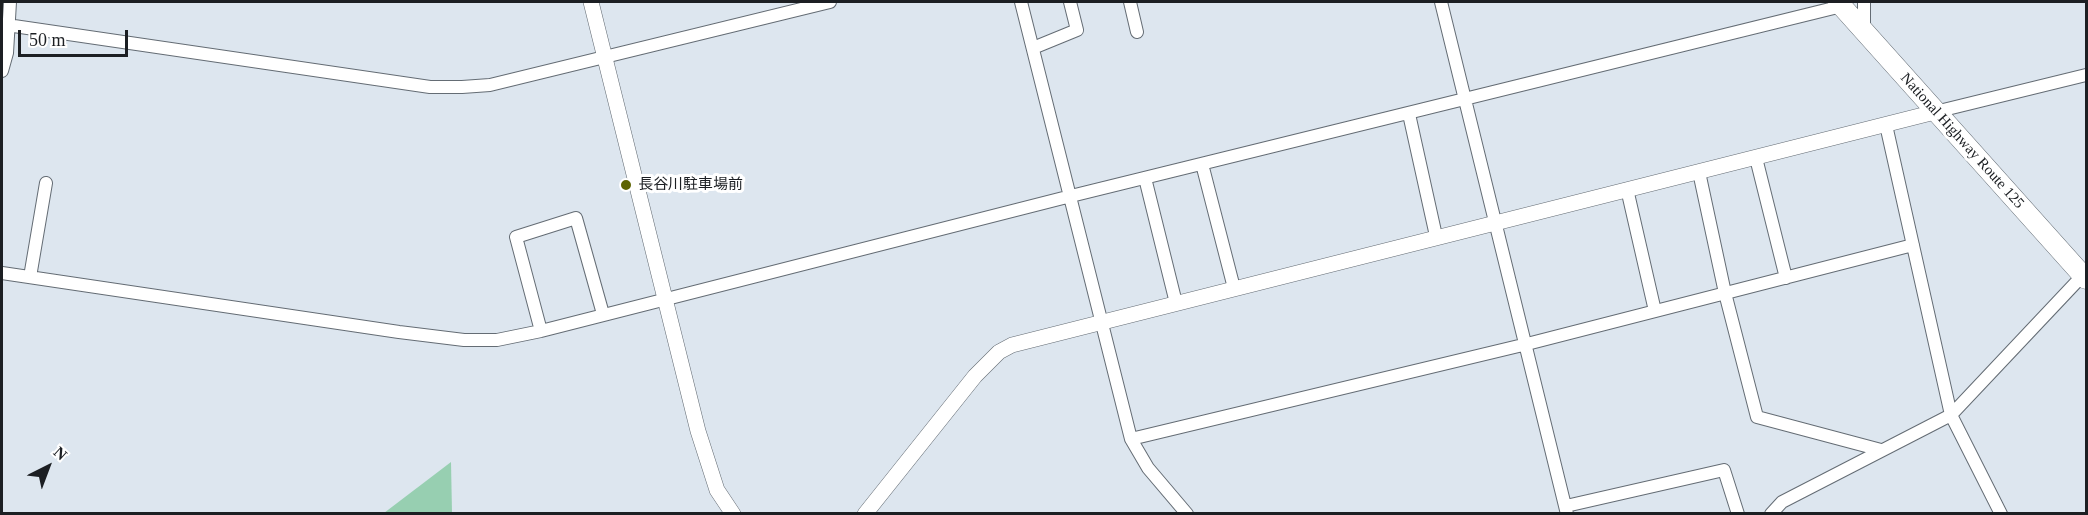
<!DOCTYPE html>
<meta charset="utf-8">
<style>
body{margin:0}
#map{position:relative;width:2088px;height:515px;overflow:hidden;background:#dde6ef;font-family:"Times New Roman",serif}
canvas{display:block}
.frame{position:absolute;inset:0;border:3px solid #1c1f23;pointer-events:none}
.north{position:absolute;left:18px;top:437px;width:60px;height:60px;-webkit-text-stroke:4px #fff;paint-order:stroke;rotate:42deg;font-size:16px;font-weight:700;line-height:24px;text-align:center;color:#1c1f23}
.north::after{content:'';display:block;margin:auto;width:21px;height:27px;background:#1c1f23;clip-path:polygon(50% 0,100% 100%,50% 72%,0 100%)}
.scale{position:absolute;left:18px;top:30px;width:110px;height:27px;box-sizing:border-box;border:3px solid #1c1f23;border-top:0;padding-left:8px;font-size:18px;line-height:21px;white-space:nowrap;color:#1c1f23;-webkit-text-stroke:4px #fff;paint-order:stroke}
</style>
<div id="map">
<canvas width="2088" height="515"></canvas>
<div class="frame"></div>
<div class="north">N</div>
<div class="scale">50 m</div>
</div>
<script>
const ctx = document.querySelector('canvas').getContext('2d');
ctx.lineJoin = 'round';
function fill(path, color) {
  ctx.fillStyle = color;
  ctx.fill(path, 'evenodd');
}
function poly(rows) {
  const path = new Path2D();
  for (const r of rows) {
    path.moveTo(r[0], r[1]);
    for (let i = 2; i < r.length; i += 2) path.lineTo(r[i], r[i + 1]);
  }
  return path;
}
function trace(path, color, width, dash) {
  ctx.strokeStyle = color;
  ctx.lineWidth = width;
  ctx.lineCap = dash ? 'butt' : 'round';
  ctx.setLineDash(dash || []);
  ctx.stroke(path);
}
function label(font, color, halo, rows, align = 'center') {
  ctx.font = font + ' "Times New Roman","Noto Sans JP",serif';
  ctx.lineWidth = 6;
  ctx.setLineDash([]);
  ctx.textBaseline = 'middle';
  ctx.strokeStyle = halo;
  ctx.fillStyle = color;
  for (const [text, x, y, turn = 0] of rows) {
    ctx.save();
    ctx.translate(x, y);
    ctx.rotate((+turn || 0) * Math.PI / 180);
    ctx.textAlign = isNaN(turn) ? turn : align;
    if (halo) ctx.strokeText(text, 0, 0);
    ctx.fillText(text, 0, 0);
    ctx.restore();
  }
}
fill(poly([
 [451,462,452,513,384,513]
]), '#97cfb1');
const minor = poly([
 [1021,2,1131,439,1148,468,1187,514],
 [1130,2,1137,32],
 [1441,2,1567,514],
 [1864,2,1864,32],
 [7,25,430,87,462,87,490,85,830,2],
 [1033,48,1077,30,1070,2],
 [2,71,7,53,10,2],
 [1935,112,2086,75],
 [1409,114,1436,236],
 [1886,125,1951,415,2001,514],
 [1756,158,1786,278],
 [1202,164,1234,288],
 [1699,172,1725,293,1757,417,1881,450],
 [1145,178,1176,303],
 [1627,189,1655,311],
 [2,273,399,332,464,340,497,340,541,331,1071,196,1842,6],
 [30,277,46,183],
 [541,331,516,237,576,218,603,314],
 [1131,439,1527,344,1913,245],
 [1566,506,1724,470,1738,514],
 [1771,514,1782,502,1951,415,2083,275]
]);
const tertiary = poly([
 [591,2,698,431,717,490,733,514],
 [865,514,975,376,999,352,1012,345,1935,112]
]);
const trunk = poly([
 [1838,2,2086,279]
]);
trace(minor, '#646c74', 14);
trace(tertiary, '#646c74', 16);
trace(trunk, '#646c74', 21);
trace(minor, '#fff', 12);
trace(tertiary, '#fff', 15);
trace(trunk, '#fff', 20);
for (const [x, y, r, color] of [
 [626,185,6,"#5d6402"]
]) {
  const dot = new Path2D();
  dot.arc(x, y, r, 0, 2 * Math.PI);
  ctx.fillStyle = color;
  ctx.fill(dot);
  trace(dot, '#fff', 2);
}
label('15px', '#1c1f23', '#fff', [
 ["National Highway Route 125",1962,141,48]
]);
label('15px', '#1c1f23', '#fff', [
 ["長谷川駐車場前",638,185]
], 'left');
</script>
